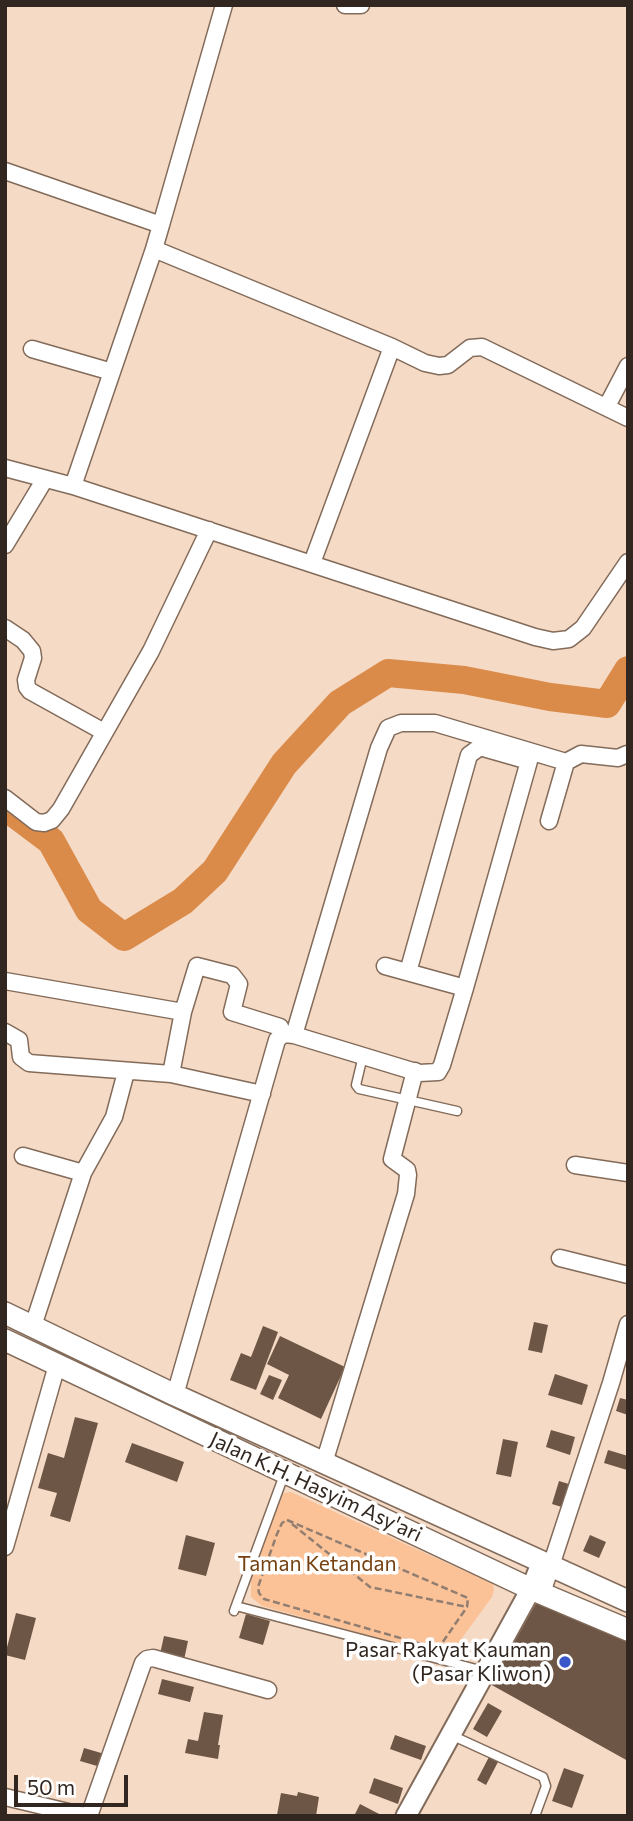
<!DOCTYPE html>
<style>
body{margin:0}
#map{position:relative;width:633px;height:1821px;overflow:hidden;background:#f5dac6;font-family:Commissioner,sans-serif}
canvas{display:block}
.frame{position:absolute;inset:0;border:7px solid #312720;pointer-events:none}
.scale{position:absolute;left:14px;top:1775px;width:114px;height:32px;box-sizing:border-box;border:4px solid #312720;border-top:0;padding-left:9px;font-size:21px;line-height:24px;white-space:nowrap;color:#312720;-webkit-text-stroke:5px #fff;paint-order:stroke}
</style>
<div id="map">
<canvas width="633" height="1821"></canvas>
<div class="frame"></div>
<div class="scale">50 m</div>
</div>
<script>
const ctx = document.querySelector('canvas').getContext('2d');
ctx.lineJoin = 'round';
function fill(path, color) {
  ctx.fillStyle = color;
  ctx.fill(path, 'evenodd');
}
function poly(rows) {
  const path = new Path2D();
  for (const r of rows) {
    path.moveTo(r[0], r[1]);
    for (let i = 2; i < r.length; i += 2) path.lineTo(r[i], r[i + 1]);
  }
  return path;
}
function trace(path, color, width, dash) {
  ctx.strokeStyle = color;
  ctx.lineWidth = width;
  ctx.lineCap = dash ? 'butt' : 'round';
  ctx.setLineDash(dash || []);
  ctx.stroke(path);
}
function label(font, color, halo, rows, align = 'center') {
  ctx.font = font + ' Commissioner,sans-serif';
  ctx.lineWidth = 7;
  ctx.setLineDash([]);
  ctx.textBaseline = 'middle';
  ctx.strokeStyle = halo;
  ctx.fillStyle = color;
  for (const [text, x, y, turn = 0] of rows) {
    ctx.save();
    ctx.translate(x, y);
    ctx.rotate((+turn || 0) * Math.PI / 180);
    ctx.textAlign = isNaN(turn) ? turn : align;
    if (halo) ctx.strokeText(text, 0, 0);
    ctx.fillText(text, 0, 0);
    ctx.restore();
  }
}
fill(poly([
 [291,1492,493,1584,494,1590,492,1597,454,1649,440,1655,262,1606,251,1597,251,1581,277,1502,284,1493]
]), '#fcc297');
trace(poly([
 [7,808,51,841,89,910,124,937,183,901,215,871,284,764,340,703,388,673,464,680,550,697,607,704,628,670]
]), '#db8b49', 28);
fill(poly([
 [534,1322,548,1325,542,1353,528,1350],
 [263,1326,278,1332,256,1390,230,1380,241,1353,251,1357],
 [280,1336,345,1367,321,1419,278,1398,289,1375,267,1364],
 [555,1374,588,1385,582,1405,548,1395],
 [269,1375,282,1380,273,1400,260,1394],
 [620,1398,628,1400,628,1415,616,1411],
 [75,1417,98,1423,70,1522,50,1516,57,1493,38,1488,48,1453,64,1458],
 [551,1430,575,1437,570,1455,546,1447],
 [503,1439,518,1442,511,1477,496,1474],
 [132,1443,184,1462,177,1482,125,1462],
 [608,1450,628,1456,627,1470,604,1463],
 [559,1481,572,1485,565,1508,552,1504],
 [186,1535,215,1543,206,1576,178,1569],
 [590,1535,606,1542,599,1558,583,1551],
 [538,1600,628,1640,628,1761,490,1684],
 [16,1613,36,1618,25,1660,5,1655],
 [246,1614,270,1621,263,1645,239,1638],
 [164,1636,188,1641,184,1660,160,1654],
 [162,1679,194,1687,190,1702,158,1694],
 [488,1703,502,1711,487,1737,473,1729],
 [204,1712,223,1715,218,1745,220,1745,218,1759,185,1753,188,1739,198,1741],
 [395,1735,426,1746,421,1760,390,1749],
 [84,1748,108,1755,104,1768,80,1761],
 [489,1757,498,1762,486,1785,477,1780],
 [564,1768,584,1775,572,1808,552,1801],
 [374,1778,403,1788,398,1804,369,1793],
 [298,1792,319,1797,316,1816,277,1815,281,1793,297,1796],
 [360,1804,383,1816,354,1816]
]), '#6d5645');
const service = poly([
 [363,1056,356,1085,359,1089,457,1111],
 [236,1606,484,1671],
 [234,1611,284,1475],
 [451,1735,543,1777,546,1786,535,1816]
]);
const minor = poly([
 [345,5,361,5],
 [5,171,161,225,224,5],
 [161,225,154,249,392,347,425,363,439,366,448,365,470,348,482,347,628,418],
 [32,349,112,372],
 [607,406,628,366],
 [5,468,73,486,535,637,553,641,569,639,583,628,628,562],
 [73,486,154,249],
 [5,545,45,479],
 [312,563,392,347],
 [5,628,23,640,32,651,33,658,26,680,27,687,30,691,104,732],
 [5,798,36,822,44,823,52,820,61,809,151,651,209,530],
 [549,821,566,762],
 [385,966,465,988],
 [5,981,183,1012,197,966,232,975,239,984,232,1012,280,1027,283,1034],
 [183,1012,171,1074,262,1094],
 [5,1032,19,1040,21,1057,29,1063,171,1074],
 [294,1035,419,1073,438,1072,442,1065,465,988,529,761,480,747,469,755,408,972],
 [23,1156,83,1173,33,1326],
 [575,1165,628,1173],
 [83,1173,114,1117,126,1072],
 [560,1258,628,1275],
 [175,1395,277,1040,283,1034,294,1035,379,748,388,728,401,723,435,723,566,762,581,754,618,758,627,754],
 [324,1463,406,1194,408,1175,407,1170,392,1159,415,1071],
 [5,1547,57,1365],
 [542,1593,611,1383,628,1324],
 [5,1797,85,1816],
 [89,1816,143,1663,147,1659,153,1658,268,1690]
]);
const tertiary = poly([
 [406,1816,531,1589,541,1564]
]);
const secondary = poly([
 [5,1313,175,1395,628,1601],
 [5,1340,531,1589,628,1630]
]);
trace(service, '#836b5a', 11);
trace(minor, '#836b5a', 19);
trace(tertiary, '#836b5a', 23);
trace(secondary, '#836b5a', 24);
trace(poly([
 [287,1520,468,1598,467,1607,440,1646,432,1647,264,1599,259,1593,258,1587,277,1534,282,1523,287,1520],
 [292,1524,370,1587,467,1607]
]), '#917e71', 2.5, [7, 3.5]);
trace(service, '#fff', 8);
trace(minor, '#fff', 16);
trace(tertiary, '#fff', 19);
trace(secondary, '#fff', 21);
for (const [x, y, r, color] of [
 [565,1662,7,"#3957c9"]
]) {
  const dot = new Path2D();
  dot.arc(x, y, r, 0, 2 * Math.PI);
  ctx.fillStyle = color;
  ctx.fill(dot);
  trace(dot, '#fff', 2.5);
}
label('21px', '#312720', '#fff', [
 ["Jalan K.H. Hasyim Asy'ari",316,1487,25]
]);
label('21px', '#764110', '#fff', [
 ["Taman Ketandan",317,1564]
]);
label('21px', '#312720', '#fff', [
 ["Pasar Rakyat Kauman",551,1650],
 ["(Pasar Kliwon)",551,1674]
], 'right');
</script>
